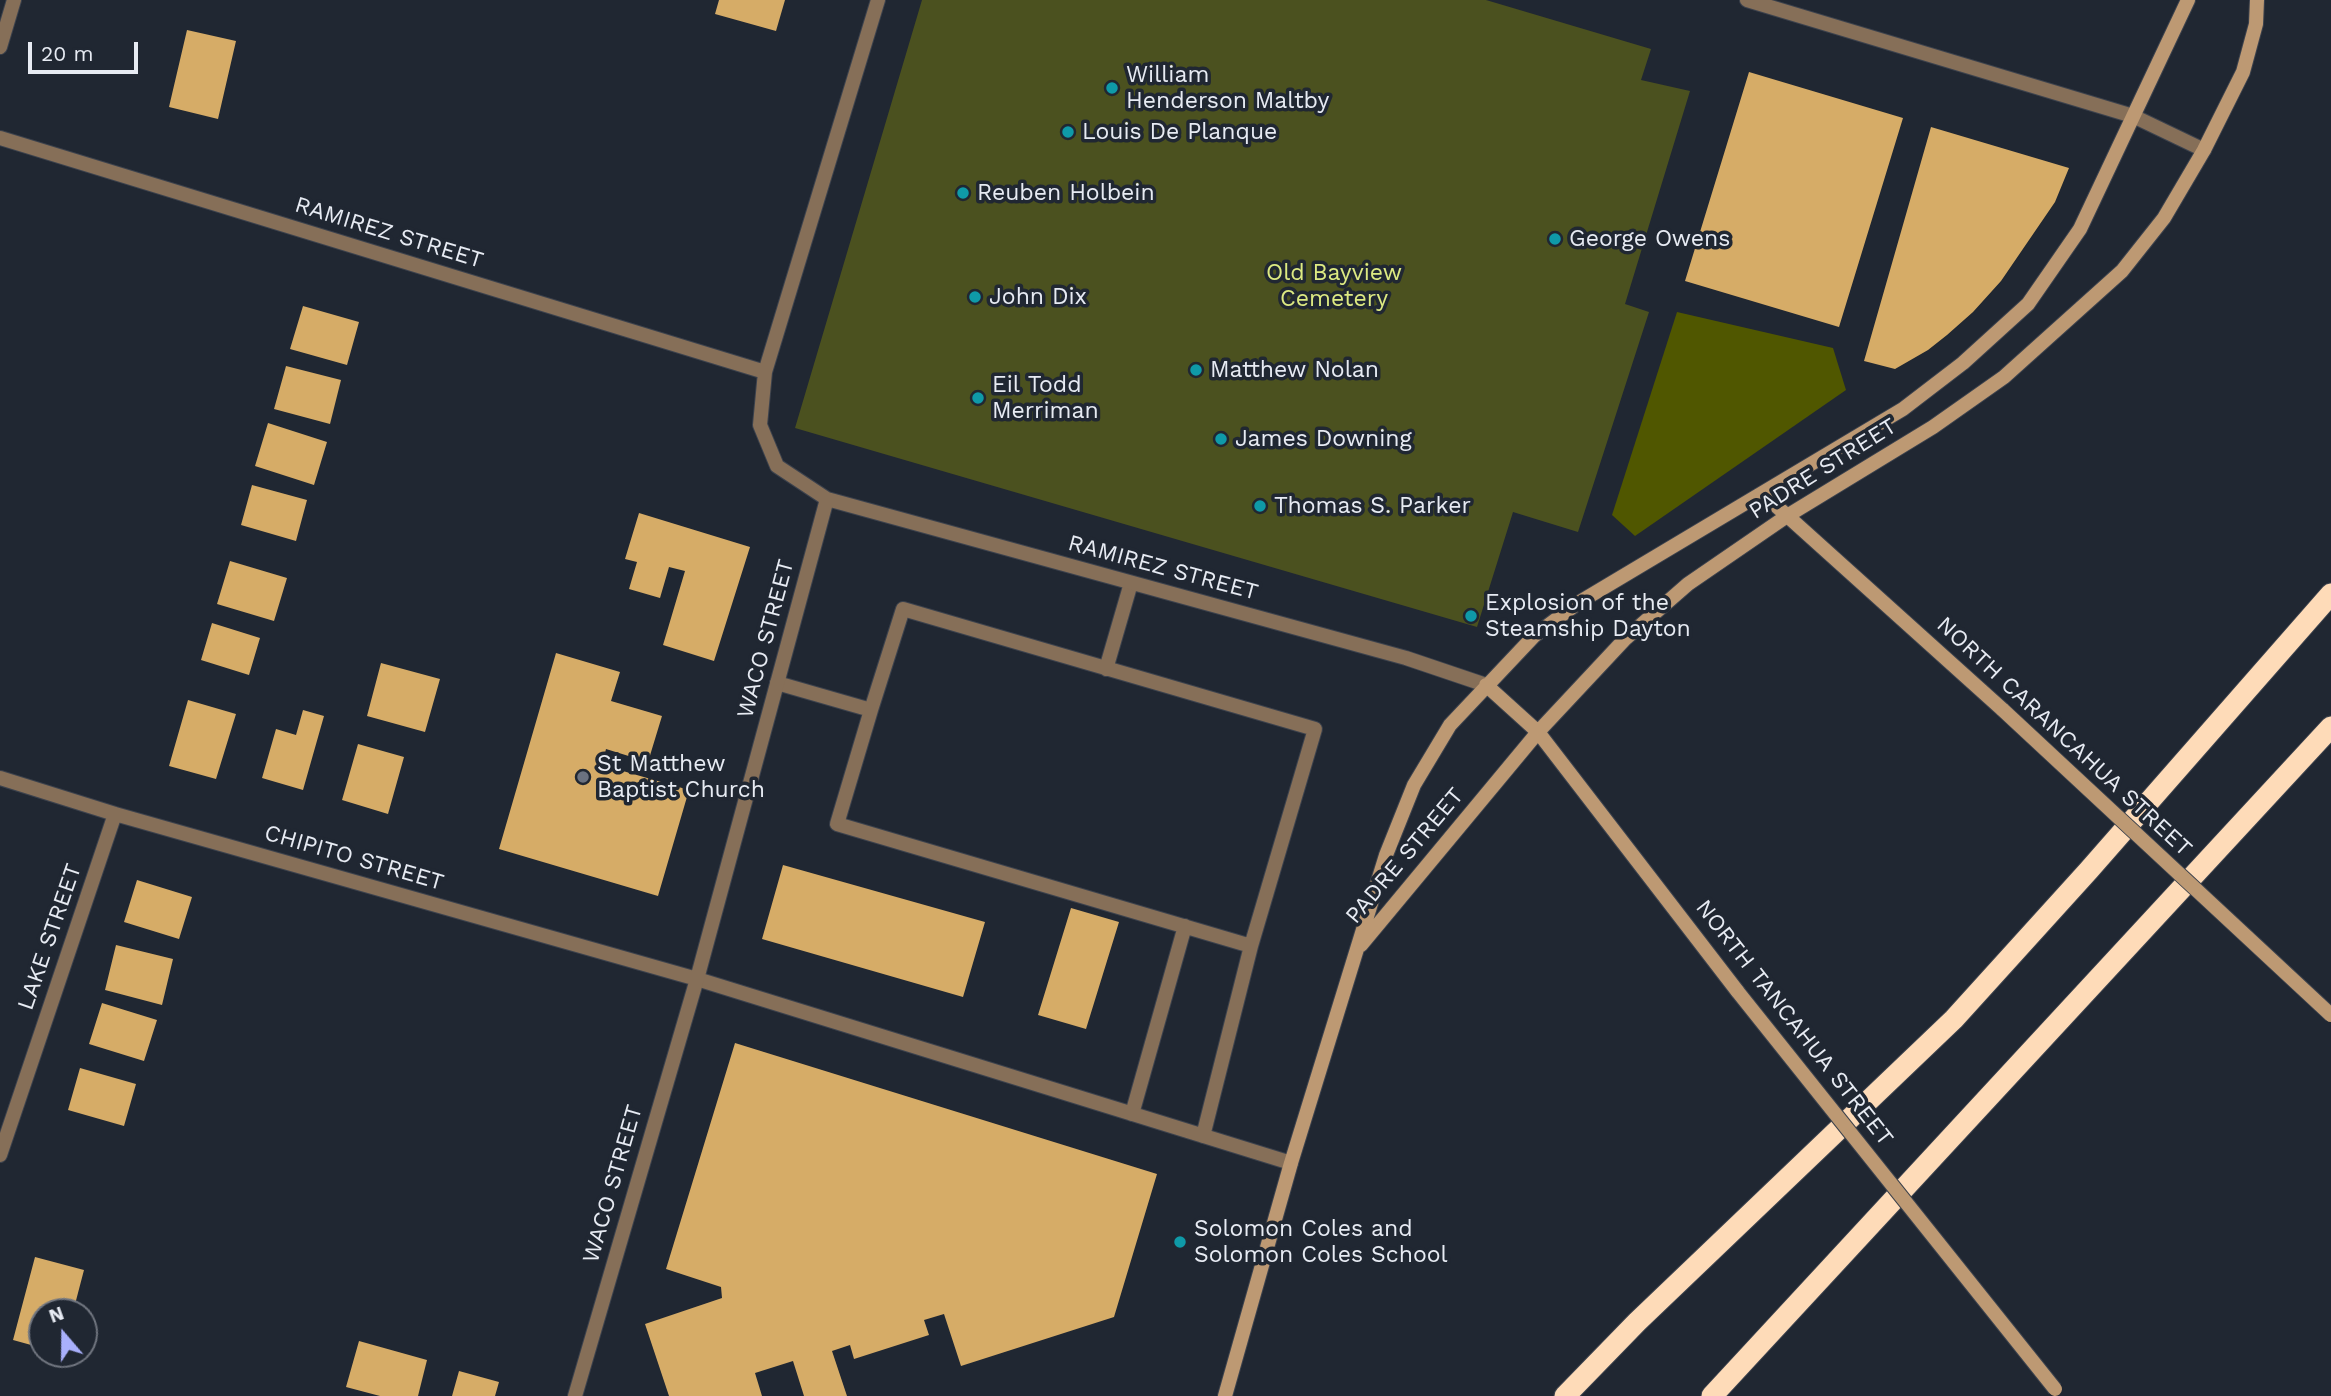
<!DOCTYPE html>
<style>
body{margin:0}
#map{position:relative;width:2331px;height:1396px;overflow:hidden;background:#202732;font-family:"Work Sans",sans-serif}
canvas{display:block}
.north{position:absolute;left:28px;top:1298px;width:70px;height:70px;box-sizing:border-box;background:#202732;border:2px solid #70757f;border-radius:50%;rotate:340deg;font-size:19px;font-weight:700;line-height:28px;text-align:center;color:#e7ebf3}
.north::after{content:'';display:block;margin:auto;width:24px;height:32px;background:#a9b0fc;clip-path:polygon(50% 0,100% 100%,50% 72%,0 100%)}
.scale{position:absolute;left:28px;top:42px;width:110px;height:32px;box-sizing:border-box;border:4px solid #e7ebf3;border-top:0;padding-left:9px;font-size:21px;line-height:24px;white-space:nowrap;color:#e7ebf3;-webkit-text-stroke:5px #202732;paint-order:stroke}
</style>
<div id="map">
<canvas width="2331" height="1396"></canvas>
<div class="north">N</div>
<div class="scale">20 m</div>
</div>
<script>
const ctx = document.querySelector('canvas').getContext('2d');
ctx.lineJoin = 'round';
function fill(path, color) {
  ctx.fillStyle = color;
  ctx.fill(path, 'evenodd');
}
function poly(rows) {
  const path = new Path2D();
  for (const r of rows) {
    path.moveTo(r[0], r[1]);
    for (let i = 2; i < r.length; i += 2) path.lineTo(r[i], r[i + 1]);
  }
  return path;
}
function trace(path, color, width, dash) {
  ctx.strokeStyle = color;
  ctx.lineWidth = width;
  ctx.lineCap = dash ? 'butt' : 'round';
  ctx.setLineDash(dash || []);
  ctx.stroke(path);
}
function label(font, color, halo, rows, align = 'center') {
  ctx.font = font + ' "Work Sans",sans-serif';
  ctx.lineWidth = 7;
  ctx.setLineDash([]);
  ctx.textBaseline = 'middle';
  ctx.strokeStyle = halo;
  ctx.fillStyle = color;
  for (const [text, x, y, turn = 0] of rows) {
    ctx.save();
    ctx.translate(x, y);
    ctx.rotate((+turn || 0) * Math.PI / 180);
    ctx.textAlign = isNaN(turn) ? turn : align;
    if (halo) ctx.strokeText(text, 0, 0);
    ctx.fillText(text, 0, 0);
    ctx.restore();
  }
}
fill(poly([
 [922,0,1486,0,1651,49,1641,80,1690,91,1625,304,1649,312,1578,532,1513,512,1477,627,795,428]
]), '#4b511f');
fill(poly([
 [1677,312,1833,348,1846,390,1635,536,1612,515]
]), '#505700');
fill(poly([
 [719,0,785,0,776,31,715,14],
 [187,30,236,41,218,119,169,107],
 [1749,72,1903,118,1839,327,1685,281],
 [1931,127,2069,168,2055,202,2001,281,1973,312,1947,335,1928,350,1895,369,1864,361],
 [303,306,359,322,347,365,290,349],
 [286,366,341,380,330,424,274,409],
 [268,423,327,442,314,485,255,466],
 [252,485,307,500,296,541,241,525],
 [639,513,750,547,714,661,663,645,685,571,669,567,660,598,629,589,637,562,625,559],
 [230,561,287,578,274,621,217,604],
 [212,623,260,638,249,675,201,660],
 [556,653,620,672,611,701,662,716,648,762,606,749,602,765,689,790,658,896,499,849],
 [381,663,440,679,425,732,367,716],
 [188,700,236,714,216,779,169,766],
 [303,710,324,716,303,790,262,778,276,729,296,735],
 [358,744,404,757,388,814,342,800],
 [783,865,985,922,963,997,762,939],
 [137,880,192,897,179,939,124,922],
 [1071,908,1119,922,1086,1029,1038,1015],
 [116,945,173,959,162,1005,105,990],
 [102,1003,157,1020,144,1061,89,1044],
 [735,1043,1157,1174,1114,1317,961,1366,944,1314,924,1320,929,1335,854,1359,850,1345,832,1351,847,1396,804,1396,793,1361,755,1373,762,1396,669,1396,645,1324,722,1298,721,1287,666,1269],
 [80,1068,136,1084,124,1126,68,1110],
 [35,1257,84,1270,73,1312,42,1312,42,1348,13,1340],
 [359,1341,427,1360,418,1396,380,1396,346,1387],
 [459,1371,499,1382,495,1396,452,1396]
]), '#d6ac67');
const service = poly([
 [1106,669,1131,583],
 [777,683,871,710,837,824,1251,946,1315,729,903,609,871,710],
 [697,979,1291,1163],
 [1132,1114,1185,926],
 [1203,1136,1251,946]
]);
const minor = poly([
 [878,0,765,372,760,425,777,466,827,499,1406,658,1486,685],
 [0,47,14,0],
 [0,138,765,372],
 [0,778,115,814,697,979],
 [0,1155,115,814],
 [575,1396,697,979,827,499]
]);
const tertiary = poly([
 [1747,0,2133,116,2204,150]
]);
const secondary = poly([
 [1763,494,2003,710],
 [1486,685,1538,732,1738,992],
 [1361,945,1538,732,1625,639,1688,584,1787,516,1933,427,2004,377,2122,271,2164,218,2204,150,2243,72,2256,24,2257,0],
 [1225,1396,1291,1163,1386,855,1414,785,1450,725,1534,636,1578,603,1903,409,1963,363,2028,304,2080,229,2188,0]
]);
const motorway = poly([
 [1565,1396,1637,1322,1954,1019,2089,870,2331,594],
 [1712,1396,2331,727]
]);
trace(service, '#3c424d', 16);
trace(minor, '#3c424d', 16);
trace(tertiary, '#3c424d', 16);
trace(secondary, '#3c424d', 16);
trace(motorway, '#3c424d', 23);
trace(service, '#866f58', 14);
trace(minor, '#866f58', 14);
trace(tertiary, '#866f58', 14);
trace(secondary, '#bd9973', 14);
trace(motorway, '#fedbb8', 21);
const secondaryBridge = poly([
 [2003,710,2331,1015],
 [1738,992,2055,1389]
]);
trace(secondaryBridge, '#3c424d', 16, []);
trace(secondaryBridge, '#bd9973', 14);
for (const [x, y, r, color] of [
 [1112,88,7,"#0f9aa8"],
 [1068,132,7,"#0f9aa8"],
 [963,193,7,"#0f9aa8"],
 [1555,239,7,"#0f9aa8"],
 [975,297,7,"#0f9aa8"],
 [1196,370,7,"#0f9aa8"],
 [978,398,7,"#0f9aa8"],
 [1221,439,7,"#0f9aa8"],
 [1260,506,7,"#0f9aa8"],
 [1471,616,7,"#0f9aa8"],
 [583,777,7,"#6b7280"],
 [1180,1242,7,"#0f9aa8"]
]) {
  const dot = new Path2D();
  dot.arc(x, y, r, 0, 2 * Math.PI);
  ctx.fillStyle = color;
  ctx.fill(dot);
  trace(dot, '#202732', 2.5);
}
label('23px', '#e7ebf3', '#202732', [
 ["William",1126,75],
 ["Henderson Maltby",1126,101],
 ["Louis De Planque",1082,132],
 ["Reuben Holbein",977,193],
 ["George Owens",1569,239],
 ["John Dix",989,297],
 ["Matthew Nolan",1210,370],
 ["Eil Todd",992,385],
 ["Merriman",992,411],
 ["James Downing",1235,439],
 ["Thomas S. Parker",1274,506],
 ["Explosion of the",1485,603],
 ["Steamship Dayton",1485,629],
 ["St Matthew",597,764],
 ["Baptist Church",597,790],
 ["Solomon Coles and",1194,1229],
 ["Solomon Coles School",1194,1255]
], 'left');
label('23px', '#e7ebf3', '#202732', [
 ["RAMIREZ STREET",389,233,17],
 ["PADRE STREET",1823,469,-32],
 ["RAMIREZ STREET",1163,568,15],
 ["WACO STREET",766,639,-75],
 ["NORTH CARANCAHUA STREET",2064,737,43],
 ["PADRE STREET",1405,856,-50],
 ["CHIPITO STREET",354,858,16],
 ["LAKE STREET",50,937,-71],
 ["NORTH TANCAHUA STREET",1794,1023,52],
 ["WACO STREET",613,1184,-74]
]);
label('23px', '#ddea82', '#202732', [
 ["Old Bayview",1334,273],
 ["Cemetery",1334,299]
]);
</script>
